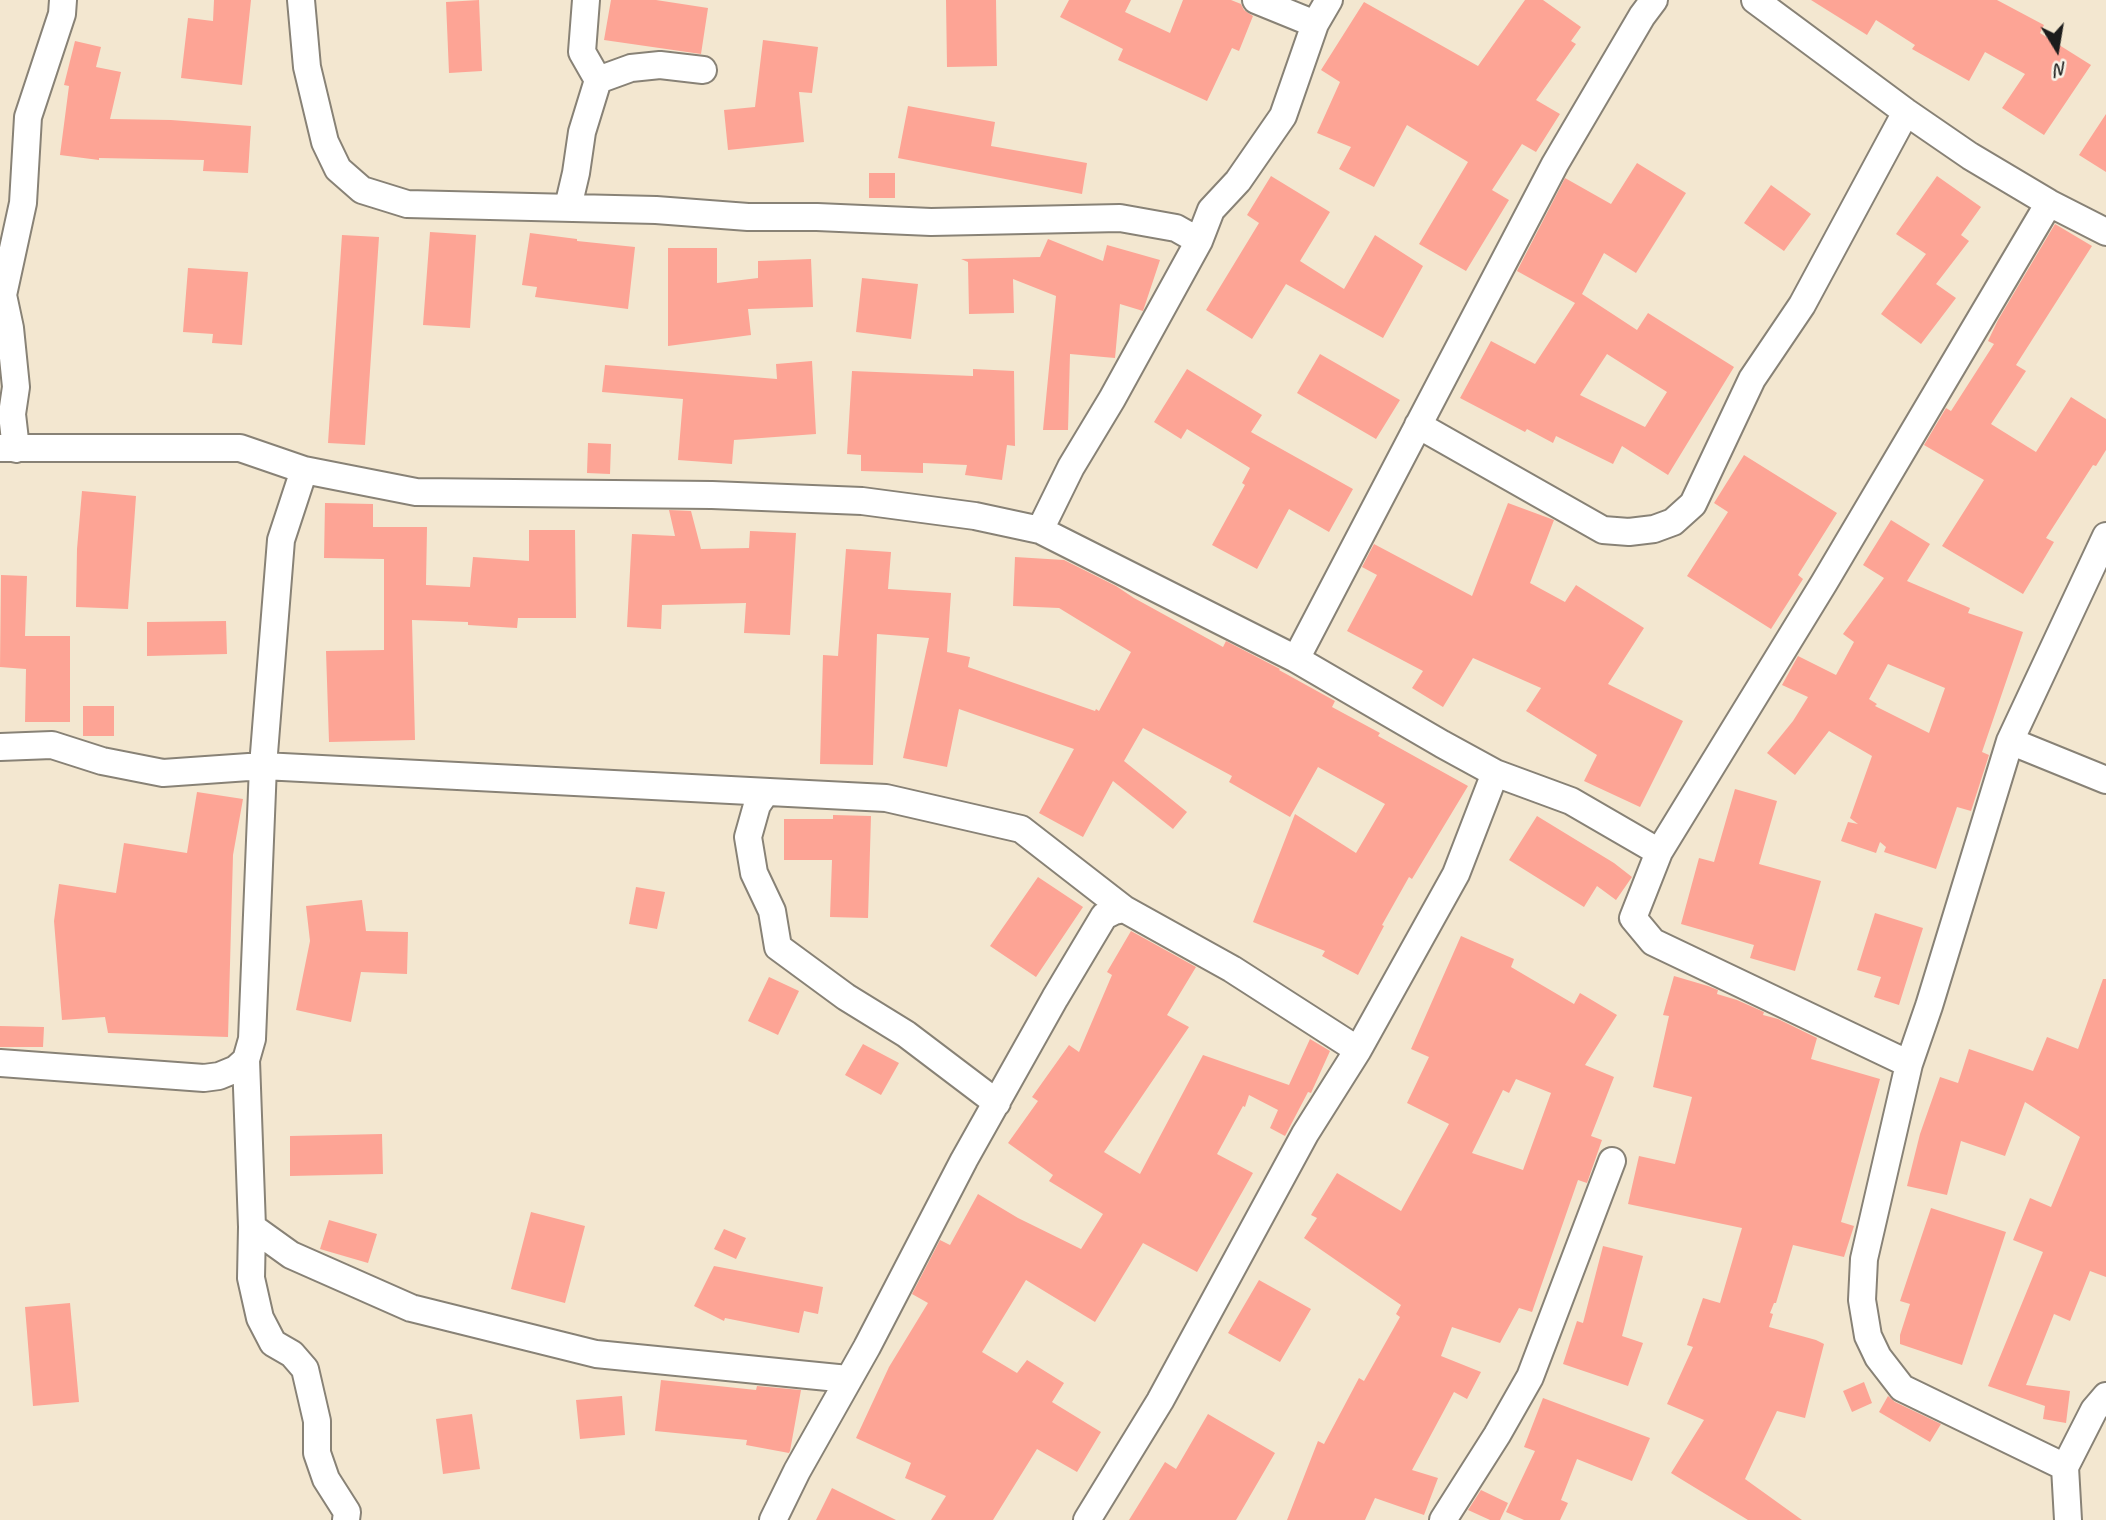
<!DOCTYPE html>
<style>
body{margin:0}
#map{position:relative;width:2106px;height:1520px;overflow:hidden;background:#f3e7d0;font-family:Caveat,sans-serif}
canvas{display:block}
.north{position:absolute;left:2022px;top:14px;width:70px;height:70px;-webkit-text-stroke:5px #f7f3e8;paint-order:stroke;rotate:169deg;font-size:19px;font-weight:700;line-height:28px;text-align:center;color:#1c1c1c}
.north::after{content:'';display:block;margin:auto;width:24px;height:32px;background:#1c1c1c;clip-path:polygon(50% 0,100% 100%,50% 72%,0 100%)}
</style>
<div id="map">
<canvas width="2106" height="1520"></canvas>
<div class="north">N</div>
</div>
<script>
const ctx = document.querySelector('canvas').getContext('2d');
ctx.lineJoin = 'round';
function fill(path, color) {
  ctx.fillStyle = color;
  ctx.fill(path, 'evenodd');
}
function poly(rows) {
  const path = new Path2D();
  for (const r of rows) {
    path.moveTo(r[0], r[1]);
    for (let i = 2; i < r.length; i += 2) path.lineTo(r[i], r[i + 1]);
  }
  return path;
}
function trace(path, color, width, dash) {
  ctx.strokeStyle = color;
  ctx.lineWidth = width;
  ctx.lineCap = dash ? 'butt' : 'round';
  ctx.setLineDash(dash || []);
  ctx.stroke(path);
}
fill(poly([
 [214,0,251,0,242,85,181,78,188,18,213,21],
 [479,0,482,71,449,73,446,2],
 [611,0,656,0,708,8,701,54,604,40],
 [946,0,996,0,997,66,947,67],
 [1069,0,1131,0,1125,12,1170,33,1183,0,1231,0,1241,4,1244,10,1253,16,1239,51,1232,48,1207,101,1118,60,1123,49,1060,17],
 [1525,0,1543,0,1581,27,1571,41,1576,44,1536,100,1560,114,1536,152,1522,144,1492,190,1509,200,1466,271,1419,244,1468,162,1407,125,1374,187,1339,169,1351,147,1317,133,1340,82,1321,70,1364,2,1478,66],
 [1811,0,1997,0,2044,25,2040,33,2091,65,2044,135,2002,108,2025,74,1985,52,1969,81,1912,49,1915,45,1876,20,1867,35],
 [763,40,818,47,812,93,799,92,804,142,728,150,724,110,755,107],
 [75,41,101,47,96,67,121,72,110,119,171,120,251,126,248,173,203,171,204,160,99,158,99,160,60,155,69,86,64,85],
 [908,106,995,122,991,146,1087,163,1082,194,898,158],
 [2106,114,2106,172,2079,155],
 [1637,163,1686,193,1636,273,1604,253,1582,294,1637,330,1648,313,1734,367,1668,475,1622,446,1613,464,1556,436,1553,443,1527,429,1525,432,1460,398,1491,341,1535,364,1575,303,1517,271,1565,178,1611,204],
 [1607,354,1667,392,1645,427,1580,395],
 [869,173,895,173,895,198,869,198],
 [1271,176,1330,212,1300,261,1344,289,1375,235,1423,266,1383,338,1286,284,1252,339,1206,310,1259,223,1247,215],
 [1937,176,1981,207,1961,235,1969,241,1936,284,1956,298,1921,344,1881,314,1926,254,1896,234],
 [1771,185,1811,214,1784,251,1744,223],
 [2055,224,2092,246,2016,365,2026,371,1991,424,2036,452,2071,397,2106,419,2106,450,2096,466,2093,465,2046,538,2054,542,2023,594,1942,546,1984,480,1924,445,1946,408,1951,411,1994,344,1988,341,1998,320],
 [430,232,476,235,470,328,423,325],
 [530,233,577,239,577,241,635,247,628,309,535,297,537,287,522,285],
 [342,235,379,237,365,445,328,443],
 [1048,239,1103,261,1107,245,1160,260,1143,311,1120,304,1115,358,1070,354,1068,430,1043,430,1056,296,1013,279,1014,313,969,314,968,262,961,259,1040,257],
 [668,248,717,248,717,283,758,278,758,261,811,259,813,307,748,309,751,335,668,346],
 [188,268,248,272,242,345,212,343,213,334,183,332],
 [862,278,918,284,911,339,856,332],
 [1320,354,1400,400,1376,439,1297,393],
 [812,361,816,434,734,440,732,464,678,460,683,399,602,392,605,365,777,379,776,364],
 [973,369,1014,371,1015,446,1007,445,1002,480,965,475,967,465,923,463,923,473,861,471,861,455,847,454,852,371,973,376],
 [1187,369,1262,415,1251,432,1353,489,1329,532,1289,509,1257,569,1212,545,1245,485,1242,483,1250,468,1187,429,1181,439,1154,422],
 [588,443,611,444,610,474,587,473],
 [1744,455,1837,513,1798,575,1803,579,1771,629,1687,576,1728,512,1714,503],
 [82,491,136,496,128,609,76,607,77,549],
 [325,503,373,504,373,527,427,527,426,585,470,587,473,557,529,561,529,530,575,530,576,618,518,618,517,628,468,625,468,622,412,620,415,740,329,742,326,651,384,650,384,559,324,558],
 [1508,503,1554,520,1530,583,1565,602,1576,585,1644,628,1608,684,1683,721,1640,807,1584,781,1597,755,1526,711,1541,688,1473,658,1443,707,1412,688,1423,671,1347,631,1377,575,1362,567,1374,544,1472,596],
 [669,510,691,511,701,549,749,548,750,531,796,533,790,635,744,633,746,603,662,605,661,629,627,627,632,534,675,536],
 [1891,520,1930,544,1907,581,1970,608,1968,613,2023,632,1982,752,1989,755,1971,811,1957,807,1936,869,1884,852,1886,847,1880,842,1876,853,1841,841,1848,822,1858,824,1850,818,1872,756,1829,731,1795,775,1767,753,1793,721,1808,697,1782,685,1798,656,1836,675,1854,642,1843,634,1884,578,1863,565],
 [1888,664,1945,688,1929,733,1875,706,1877,704,1869,699],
 [846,549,891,552,888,589,951,593,947,652,970,657,968,667,1095,711,1096,709,1099,711,1131,652,1059,608,1013,606,1015,557,1064,560,1116,586,1134,598,1223,647,1226,641,1280,669,1279,670,1335,701,1332,707,1380,733,1378,736,1468,786,1412,879,1409,877,1382,925,1384,926,1358,975,1322,956,1325,951,1253,922,1295,814,1356,853,1385,804,1318,767,1290,817,1229,782,1232,776,1143,728,1124,761,1187,812,1173,829,1113,781,1083,837,1039,813,1074,749,959,709,947,767,903,758,929,638,877,634,873,765,820,764,823,655,838,656],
 [1,575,27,576,25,636,70,636,70,722,25,722,26,669,0,667],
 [226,621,227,654,147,656,147,622],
 [83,706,114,706,114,736,83,736],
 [1735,789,1777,801,1759,864,1821,881,1795,971,1750,958,1754,945,1681,924,1699,858,1714,862],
 [197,792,243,799,233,855,228,1037,108,1033,105,1017,62,1020,54,921,59,884,116,893,124,843,187,853],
 [833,815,871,816,868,918,830,917,832,860,784,860,784,819,833,819],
 [1537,816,1614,863,1632,877,1616,900,1597,886,1584,907,1509,860],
 [1038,877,1083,907,1036,977,990,946],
 [636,887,665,892,657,929,629,924],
 [362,900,366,931,408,932,407,974,361,972,351,1022,296,1010,310,941,306,906],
 [1875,913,1923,928,1899,1005,1874,997,1881,977,1857,970],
 [1131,931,1196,967,1167,1015,1189,1027,1104,1152,1140,1174,1203,1055,1289,1085,1310,1039,1330,1051,1311,1093,1308,1092,1285,1136,1270,1128,1278,1110,1249,1095,1245,1107,1243,1106,1217,1154,1253,1173,1197,1272,1143,1243,1095,1322,1026,1280,982,1352,1017,1373,1027,1360,1064,1383,1052,1402,1101,1432,1077,1472,1037,1449,993,1520,931,1520,946,1496,905,1478,911,1463,856,1438,889,1367,928,1303,912,1294,940,1240,950,1245,978,1194,1018,1218,1081,1249,1103,1214,1049,1181,1053,1175,1008,1143,1038,1101,1032,1097,1069,1045,1079,1052,1112,975,1107,972],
 [1461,936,1514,959,1511,967,1574,1004,1580,993,1617,1015,1585,1065,1614,1077,1591,1136,1602,1140,1587,1183,1578,1180,1532,1312,1519,1308,1500,1343,1452,1327,1441,1356,1481,1372,1467,1399,1454,1392,1412,1470,1438,1478,1424,1515,1375,1498,1365,1520,1287,1520,1318,1441,1324,1444,1359,1378,1364,1381,1400,1317,1396,1314,1401,1305,1304,1238,1317,1218,1311,1215,1337,1173,1401,1211,1449,1124,1407,1103,1429,1057,1411,1049],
 [1516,1079,1551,1093,1523,1170,1472,1153,1503,1090,1509,1093],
 [1674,976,1708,986,1718,990,1717,994,1737,1000,1764,1012,1763,1015,1778,1019,1817,1038,1811,1059,1880,1079,1841,1222,1854,1226,1844,1257,1793,1245,1776,1303,1774,1303,1770,1313,1773,1314,1769,1327,1816,1340,1824,1344,1805,1418,1777,1411,1745,1479,1802,1520,1748,1520,1671,1473,1704,1420,1667,1404,1693,1347,1687,1345,1703,1298,1720,1303,1742,1228,1628,1204,1639,1156,1675,1164,1692,1097,1653,1087,1669,1016,1663,1015],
 [769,977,799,991,778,1035,748,1021],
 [2103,979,2106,979,2106,1277,2090,1271,2070,1321,2054,1314,2026,1385,2070,1391,2066,1423,2043,1419,2045,1406,1988,1386,2043,1252,2013,1240,2030,1198,2051,1207,2080,1137,2025,1102,2005,1156,1961,1141,1947,1195,1907,1186,1920,1134,1940,1077,1958,1083,1969,1049,2033,1071,2047,1037,2078,1049],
 [0,1026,44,1027,43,1047,0,1047],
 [863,1044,899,1063,881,1095,845,1075],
 [382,1134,383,1174,290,1176,290,1136],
 [1931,1208,2006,1232,1962,1365,1900,1344,1900,1335,1910,1304,1900,1301],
 [531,1212,585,1226,565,1303,511,1289],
 [329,1220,377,1234,368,1263,320,1249],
 [724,1229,746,1238,736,1259,714,1249],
 [1603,1246,1643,1256,1622,1336,1643,1343,1628,1386,1563,1364,1577,1321,1583,1323],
 [714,1266,823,1287,818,1314,804,1311,799,1333,725,1318,724,1321,694,1306],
 [1259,1280,1311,1309,1280,1362,1228,1333],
 [70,1303,79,1402,33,1406,25,1307],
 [661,1380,756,1390,757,1386,801,1390,790,1451,789,1453,746,1445,747,1440,655,1431],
 [1864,1382,1872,1403,1852,1412,1843,1391],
 [622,1396,625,1435,580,1439,576,1400],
 [1888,1396,1895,1402,1941,1424,1930,1442,1879,1412],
 [1543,1398,1650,1438,1632,1481,1577,1459,1561,1500,1568,1503,1560,1520,1524,1520,1506,1512,1535,1451,1524,1447],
 [472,1414,480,1469,443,1474,436,1419],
 [1208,1414,1275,1453,1236,1520,1129,1520,1165,1462,1176,1469],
 [832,1488,896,1520,816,1520],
 [1481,1490,1508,1503,1500,1520,1490,1520,1468,1510]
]), '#fda495');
const minor = poly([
 [301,0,307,67,325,142,338,169,362,190,407,204,656,210,748,217,817,217,931,222,1120,218,1176,228,1199,241],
 [1256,0,1315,24],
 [1755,0,1906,112,1970,156,2049,203,2106,232],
 [598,80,631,68,660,65,703,70],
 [568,207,576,173,582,132,598,80,582,52,586,0],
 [1418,425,1603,530,1629,532,1654,529,1673,522,1693,504,1752,379,1802,305,1906,112],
 [0,448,240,448,304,470,416,492,712,495,862,501,975,516,1040,530,1296,659,1442,744,1495,773,1571,801,1659,852,1633,918,1653,942,1909,1064],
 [16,449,12,414,16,387,10,328,3,295,23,203,28,117,62,14,63,0],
 [1040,530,1071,467,1112,399,1199,241,1211,210,1238,181,1283,116,1315,24,1329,0],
 [1296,659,1555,164,1642,16,1654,0],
 [2010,741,2106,780],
 [0,747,52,745,102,761,163,773,263,766,886,798,1021,829,1124,909],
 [766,792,757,805,748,837,754,873,772,911,778,947,846,997,906,1034,997,1103],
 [1659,852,1824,583,2049,203],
 [246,1060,252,1227,291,1255,411,1308,596,1354,848,1379],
 [0,1063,204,1078,219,1076,236,1069,246,1060,252,1039,263,766,281,540,304,470],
 [252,1227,251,1278,260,1318,273,1343,292,1354,305,1369,317,1421,317,1453,326,1479,347,1512,346,1520],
 [2065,1467,1902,1388,1878,1357,1868,1336,1862,1300,1864,1259,1909,1064,1929,1006,2010,741,2106,536],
 [773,1520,797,1471,867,1347,964,1160,1055,998,1104,916,1114,911,1124,909,1232,969,1358,1050],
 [1087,1520,1160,1401,1305,1134,1358,1050,1456,874,1495,773],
 [1443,1520,1497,1435,1530,1377,1612,1161],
 [2068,1520,2065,1467,2094,1410,2106,1396]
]);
trace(minor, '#888276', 30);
trace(minor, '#fff', 26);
</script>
